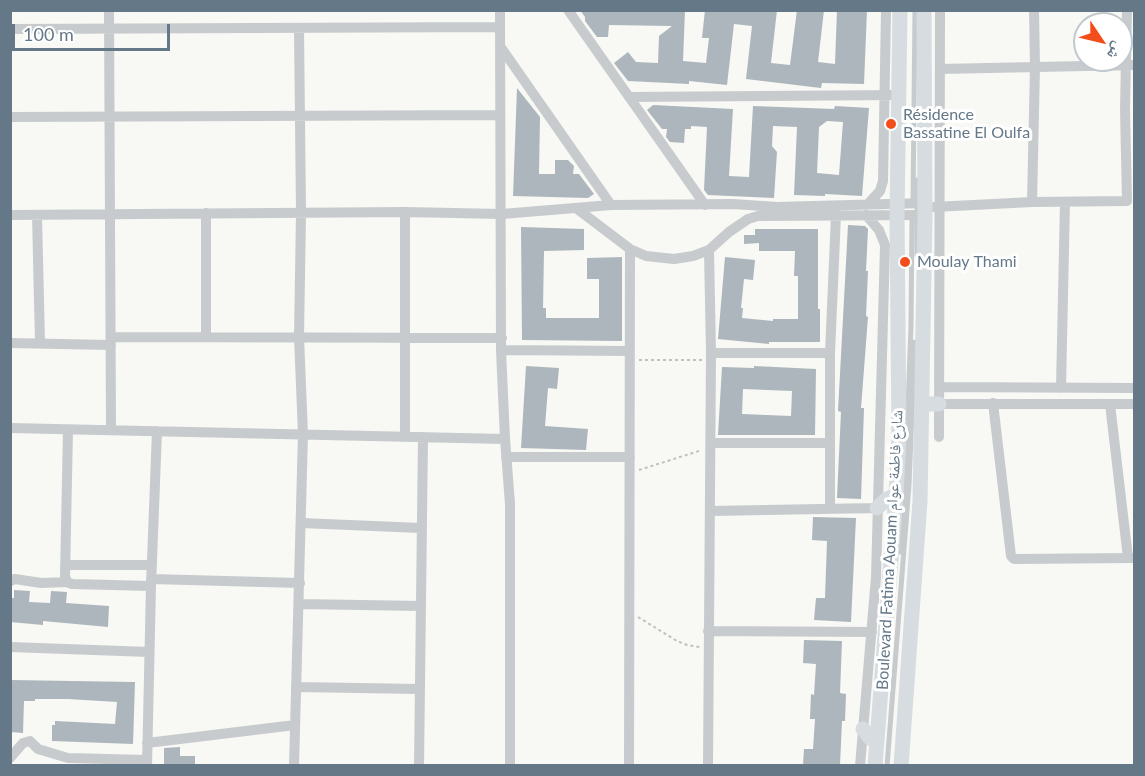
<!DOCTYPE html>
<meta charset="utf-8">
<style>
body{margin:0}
#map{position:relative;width:1145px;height:776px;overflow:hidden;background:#f8f8f4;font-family:Lato,"Noto Naskh Arabic",sans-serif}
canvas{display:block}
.frame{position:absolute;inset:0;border:12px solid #647888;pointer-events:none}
.north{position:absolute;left:1073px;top:12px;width:60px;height:60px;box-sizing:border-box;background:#fff;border:2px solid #c1c9cf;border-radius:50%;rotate:125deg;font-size:16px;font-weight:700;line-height:24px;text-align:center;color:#647888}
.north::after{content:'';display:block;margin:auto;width:21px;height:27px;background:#f24d1a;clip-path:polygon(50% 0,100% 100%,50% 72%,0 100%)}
.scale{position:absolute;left:12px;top:24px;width:158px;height:27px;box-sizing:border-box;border:3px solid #647888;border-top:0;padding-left:8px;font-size:18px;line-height:21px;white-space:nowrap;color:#647888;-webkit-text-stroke:4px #fff;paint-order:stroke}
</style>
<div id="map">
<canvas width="1145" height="776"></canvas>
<div class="frame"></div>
<div class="north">ش</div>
<div class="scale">100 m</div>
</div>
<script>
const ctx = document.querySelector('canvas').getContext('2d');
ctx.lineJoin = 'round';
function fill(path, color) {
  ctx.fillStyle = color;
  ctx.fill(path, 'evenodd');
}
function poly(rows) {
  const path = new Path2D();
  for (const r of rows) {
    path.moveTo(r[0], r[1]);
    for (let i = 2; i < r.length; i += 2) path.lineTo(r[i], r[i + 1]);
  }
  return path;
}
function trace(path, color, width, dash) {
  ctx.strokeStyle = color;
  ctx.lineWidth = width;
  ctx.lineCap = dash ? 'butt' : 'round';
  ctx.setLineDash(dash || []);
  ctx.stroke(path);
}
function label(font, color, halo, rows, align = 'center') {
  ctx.font = font + ' Lato,"Noto Naskh Arabic",sans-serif';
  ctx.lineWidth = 6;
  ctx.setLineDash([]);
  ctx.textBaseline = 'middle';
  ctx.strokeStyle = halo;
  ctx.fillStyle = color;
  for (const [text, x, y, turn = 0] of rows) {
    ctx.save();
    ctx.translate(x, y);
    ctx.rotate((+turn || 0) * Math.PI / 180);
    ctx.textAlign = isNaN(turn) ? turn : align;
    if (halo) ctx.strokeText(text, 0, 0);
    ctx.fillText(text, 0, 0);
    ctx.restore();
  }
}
fill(poly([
 [580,10,685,10,683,61,706,63,709,38,702,38,705,10,777,10,771,63,790,65,797,10,824,10,818,62,835,64,837,10,867,10,864,84,822,83,821,88,746,79,752,26,734,24,727,85,689,81,689,84,628,81,614,63,628,52,636,62,658,63,659,36,672,26,609,25,608,37,597,37,585,21,585,17],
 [517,88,540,117,539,174,555,174,555,160,568,160,574,166,573,174,579,174,594,194,588,198,513,196],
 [653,105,733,109,729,176,749,177,753,106,834,109,835,106,869,108,862,196,825,194,825,196,794,195,797,127,773,126,772,146,777,152,774,198,708,195,704,190,707,127,691,126,691,129,685,129,684,143,670,142,666,137,667,129,662,129,647,110],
 [827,121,843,122,839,175,817,173,819,127],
 [848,225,865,226,868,229,866,271,868,271,866,316,868,317,861,408,864,408,861,499,837,498,841,412,838,411],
 [521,227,584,229,584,250,544,251,543,308,546,308,546,318,599,318,599,279,587,279,587,258,622,257,622,341,522,340],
 [755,229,818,229,818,309,820,309,820,342,769,342,769,344,718,339,725,257,755,260,753,280,744,279,741,308,743,308,742,318,773,321,773,319,798,319,798,276,794,276,795,251,759,251,759,243,744,244,744,235,755,235],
 [526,366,559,368,557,389,548,388,545,426,588,429,586,450,521,448],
 [754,366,816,369,815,435,718,435,722,367,754,368],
 [743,389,792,391,791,416,742,414],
 [813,517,856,518,851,622,814,620,816,598,825,598,827,541,812,540],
 [14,590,30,591,29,602,50,603,51,591,67,592,66,603,109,606,108,627,43,621,43,625,10,622,10,598,14,598],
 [804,640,842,641,840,693,846,694,845,721,842,721,840,765,803,765,804,749,813,749,815,719,810,719,811,694,814,695,816,664,803,663],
 [10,680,135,682,133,744,52,741,52,725,55,725,55,721,115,724,117,702,68,699,35,699,35,701,24,701,23,733,10,732],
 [180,747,180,756,195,756,195,765,164,765,164,748]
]), '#adb6bc');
trace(poly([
 [639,360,702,360],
 [639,470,699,451],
 [638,617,677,641,687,645,700,647]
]), '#bec1c3', 2, [3, 3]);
trace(poly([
 [913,204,915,10],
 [917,255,917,180],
 [900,552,905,486,911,326,912,213],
 [887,766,909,485,915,342]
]), '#c7cbce', 5);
trace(poly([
 [109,10,111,430],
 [500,10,501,350,505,439,510,504,510,766],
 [568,10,705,205],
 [10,29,499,27],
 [500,46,611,205],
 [940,69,1134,65],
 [629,97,899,95],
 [10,117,500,115],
 [1032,202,1035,67,1034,10],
 [867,205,880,191,883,181,886,10],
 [934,207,1032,202,1127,201,1125,110,1127,10],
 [576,208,630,249,646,256,674,259,693,256,709,250,729,232,748,219,758,216,925,215],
 [405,212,405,436],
 [10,215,405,212,502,214,611,205,733,204,777,207,925,203],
 [37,215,40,343],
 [111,337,502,338],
 [206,337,206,213],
 [10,343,111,345],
 [501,350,630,351],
 [711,353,830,353],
 [939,387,1134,388],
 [1061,388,1065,202],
 [993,403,1011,556,1014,559,1134,558],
 [939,404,1134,404],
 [1110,404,1128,558],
 [10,428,505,439],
 [939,437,940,10],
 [711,443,830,443],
 [506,457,630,457],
 [830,509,830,353,836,215],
 [710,511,877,508],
 [301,523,421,528],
 [65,565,152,565],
 [151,579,300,583],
 [10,581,15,579,41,583,67,582,72,584,151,586],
 [67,582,65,576,68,430],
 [299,604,421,606],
 [708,631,872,632],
 [10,647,149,652],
 [297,687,419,689],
 [147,743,295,725],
 [10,758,23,743,30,741,38,749,68,758,147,760],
 [147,766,151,586,157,431],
 [294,766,303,434,299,337,301,213,299,29],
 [419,766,423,437],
 [629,766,630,249],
 [708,766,711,353,709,250],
 [860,766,876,577,885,245,879,230,866,215]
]), '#c7cbce', 10);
trace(poly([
 [923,404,939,404],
 [877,508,887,499,896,495],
 [863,729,870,738,877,741],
 [875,766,896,495,899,437,897,215,900,10],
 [901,766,920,501,925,215,924,10]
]), '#d6dce0', 15);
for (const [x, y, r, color] of [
 [891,124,6,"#f24d1a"],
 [905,262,6,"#f24d1a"]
]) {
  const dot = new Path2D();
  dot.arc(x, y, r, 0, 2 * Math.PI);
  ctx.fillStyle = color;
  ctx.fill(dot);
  trace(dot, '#fff', 2);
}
label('16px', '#647888', '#fff', [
 ["Résidence",903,115],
 ["Bassatine El Oulfa",903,133],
 ["Moulay Thami",917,262]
], 'left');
label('16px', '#647888', '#fff', [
 ["Boulevard Fatima Aouam شارع فاطمة عوام",890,550,-87]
]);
</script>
